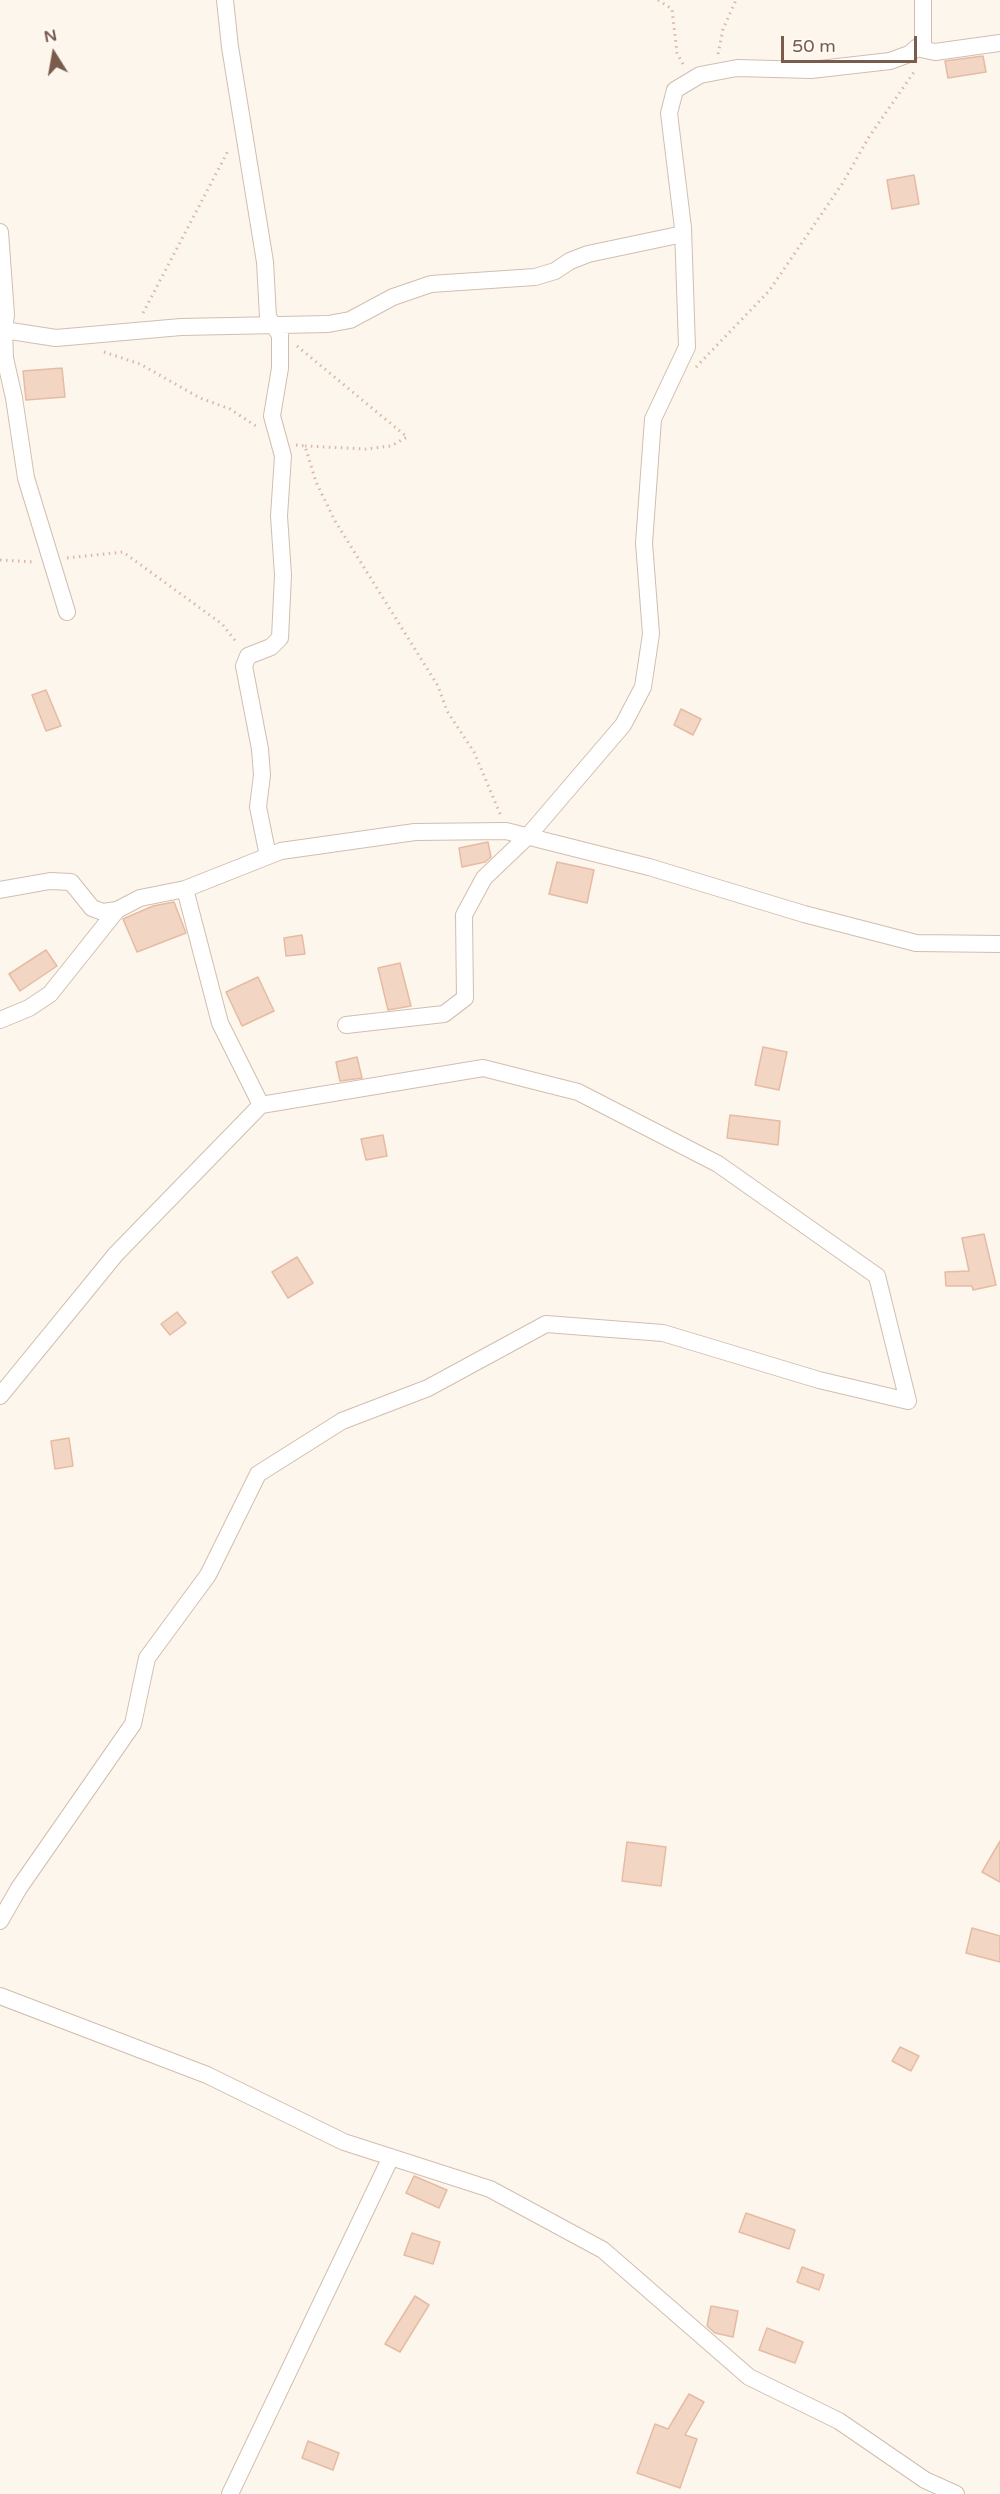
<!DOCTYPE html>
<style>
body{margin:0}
#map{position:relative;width:1000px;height:2494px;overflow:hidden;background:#fdf6ec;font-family:"Varela Round",sans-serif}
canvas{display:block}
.north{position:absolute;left:24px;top:24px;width:60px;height:60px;-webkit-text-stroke:4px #fffaf3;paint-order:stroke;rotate:349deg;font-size:16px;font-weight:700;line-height:24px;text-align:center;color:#7a5c4d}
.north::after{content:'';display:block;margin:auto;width:21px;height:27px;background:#7a5c4d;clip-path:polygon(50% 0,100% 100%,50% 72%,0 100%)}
.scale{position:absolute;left:781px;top:36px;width:136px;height:27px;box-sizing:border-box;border:3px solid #7a5c4d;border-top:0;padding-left:8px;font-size:18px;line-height:21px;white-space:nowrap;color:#7a5c4d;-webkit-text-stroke:4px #fffaf3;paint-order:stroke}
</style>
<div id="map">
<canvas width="1000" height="2494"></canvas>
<div class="north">N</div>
<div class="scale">50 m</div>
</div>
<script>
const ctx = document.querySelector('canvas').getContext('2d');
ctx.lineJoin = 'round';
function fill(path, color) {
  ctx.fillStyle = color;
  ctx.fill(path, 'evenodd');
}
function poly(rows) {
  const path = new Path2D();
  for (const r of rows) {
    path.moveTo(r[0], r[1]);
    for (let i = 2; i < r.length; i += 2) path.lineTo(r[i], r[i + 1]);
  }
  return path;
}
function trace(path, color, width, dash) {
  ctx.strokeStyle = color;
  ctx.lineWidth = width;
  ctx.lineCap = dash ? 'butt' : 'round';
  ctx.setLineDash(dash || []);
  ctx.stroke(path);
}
const building = poly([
 [983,56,986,72,948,78,945,61,983,56],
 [914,175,919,204,892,209,887,180,914,175],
 [62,368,65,397,26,400,23,371,62,368],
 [46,690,61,726,46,731,32,695,46,690],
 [681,709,701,719,693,735,674,725,681,709],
 [488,842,491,857,485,862,462,867,459,848,488,842],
 [557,862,594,870,587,903,549,894,557,862],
 [174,902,186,933,137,952,123,919,153,906,174,902],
 [302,935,305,954,286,956,284,938,302,935],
 [46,950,57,966,20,991,9,974,46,950],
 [400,963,411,1006,388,1010,378,968,400,963],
 [258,977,274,1011,242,1026,226,992,258,977],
 [763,1047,787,1052,779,1090,755,1085,763,1047],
 [357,1057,362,1078,340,1081,336,1062,357,1057],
 [730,1115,780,1121,778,1145,727,1138,730,1115],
 [383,1135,387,1156,366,1160,361,1139,383,1135],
 [984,1234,996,1285,973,1290,972,1286,946,1286,945,1272,969,1271,962,1238,984,1234],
 [297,1257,313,1283,288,1298,272,1272,297,1257],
 [177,1312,186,1323,170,1335,161,1324,177,1312],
 [69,1438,73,1466,55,1469,51,1441,69,1438],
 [1000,1841,1000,1882,982,1872,1000,1841],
 [627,1842,666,1847,661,1886,622,1881,627,1842],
 [972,1928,1000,1936,1000,1962,966,1953,972,1928],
 [900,2047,919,2056,911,2071,892,2061,900,2047],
 [414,2176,447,2190,439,2208,406,2193,414,2176],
 [746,2213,795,2230,789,2249,739,2232,746,2213],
 [412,2233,440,2242,433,2264,404,2255,412,2233],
 [802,2267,824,2275,819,2290,797,2282,802,2267],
 [415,2296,429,2305,400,2352,385,2344,415,2296],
 [711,2306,738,2311,733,2337,715,2333,707,2326,711,2306],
 [767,2328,803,2342,795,2363,759,2350,767,2328],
 [689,2394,704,2402,685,2435,697,2439,680,2488,637,2473,655,2424,668,2429,689,2394],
 [308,2441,339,2453,333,2470,302,2458,308,2441]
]);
fill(building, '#f3d5c3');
trace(building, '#e6bba3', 1.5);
const street = poly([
 [225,0,230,47,265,262,268,317,280,335,280,368,272,416,283,456,279,516,283,575,280,638,271,647,248,656,244,666,260,749,262,775,258,807,268,856],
 [916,48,935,52,1000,43],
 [0,232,6,315,4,330,56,338,181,327,328,324,350,320,393,297,431,284,535,277,555,271,570,261,588,254,683,234],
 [0,329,4,330,5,358,14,398,26,478,67,612],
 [185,889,220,1023,261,1105],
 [0,890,50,881,71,882,92,908,103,912,117,910],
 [0,1020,29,1008,50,994,117,910,140,898,185,889,281,851,415,832,506,831,649,867,804,914,916,943,1000,944],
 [346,1025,444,1014,465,998,464,915,484,878,528,836,623,725,643,687,651,634,644,543,653,419,687,347,683,228,669,113,675,90,700,75,737,68,811,70,890,61,909,54,923,43,923,0],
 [0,1396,116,1254,261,1105,483,1068,578,1092,718,1164,877,1276,908,1401,819,1380,663,1333,546,1324,428,1388,342,1421,258,1474,208,1575,147,1658,133,1724,19,1888,0,1921],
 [0,1996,207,2075,344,2142,490,2189,603,2250,749,2377,839,2421,925,2480,956,2494],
 [230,2494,391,2157]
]);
trace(street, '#d1beb0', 18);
trace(poly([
 [658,0,672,9,677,53,684,66],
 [718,54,723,29,736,0],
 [143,313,229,149],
 [297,346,407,437,391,446,366,449,305,446],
 [104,352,140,364,200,398,230,409,256,426],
 [696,367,769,291,842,184,869,137,914,72],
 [296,445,305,446,316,482,335,521,438,686,447,711,474,752,501,816],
 [67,558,123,552,222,624,237,643],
 [0,560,34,562]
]), '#d9b8a5', 3, [1.5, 4.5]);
trace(street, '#fff', 16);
</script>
